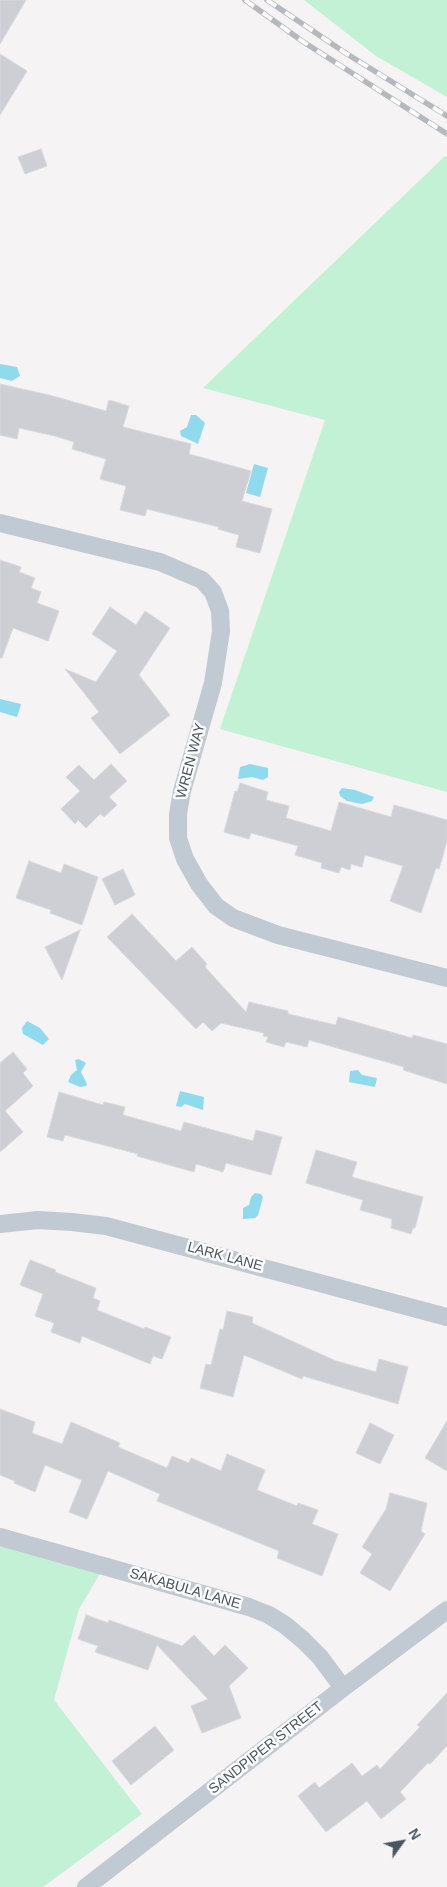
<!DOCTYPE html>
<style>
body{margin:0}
#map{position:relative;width:447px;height:1887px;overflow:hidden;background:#f5f3f3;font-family:Arial,sans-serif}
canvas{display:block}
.north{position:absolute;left:377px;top:1817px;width:50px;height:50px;-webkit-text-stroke:4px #fff;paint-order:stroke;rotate:58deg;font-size:14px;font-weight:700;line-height:20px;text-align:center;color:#4a5661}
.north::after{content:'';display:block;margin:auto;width:18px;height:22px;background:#4a5661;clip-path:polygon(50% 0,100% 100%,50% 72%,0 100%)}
</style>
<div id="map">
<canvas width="447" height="1887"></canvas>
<div class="north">N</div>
</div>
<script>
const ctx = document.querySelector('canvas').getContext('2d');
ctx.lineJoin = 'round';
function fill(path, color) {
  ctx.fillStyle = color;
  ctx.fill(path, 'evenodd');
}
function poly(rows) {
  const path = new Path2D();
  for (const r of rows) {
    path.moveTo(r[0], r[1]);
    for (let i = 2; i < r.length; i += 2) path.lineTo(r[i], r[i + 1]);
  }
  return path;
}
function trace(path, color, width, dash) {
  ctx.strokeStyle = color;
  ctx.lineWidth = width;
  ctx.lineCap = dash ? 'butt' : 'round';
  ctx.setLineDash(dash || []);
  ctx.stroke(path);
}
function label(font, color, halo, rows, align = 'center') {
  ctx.font = font + ' Arial,sans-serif';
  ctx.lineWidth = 5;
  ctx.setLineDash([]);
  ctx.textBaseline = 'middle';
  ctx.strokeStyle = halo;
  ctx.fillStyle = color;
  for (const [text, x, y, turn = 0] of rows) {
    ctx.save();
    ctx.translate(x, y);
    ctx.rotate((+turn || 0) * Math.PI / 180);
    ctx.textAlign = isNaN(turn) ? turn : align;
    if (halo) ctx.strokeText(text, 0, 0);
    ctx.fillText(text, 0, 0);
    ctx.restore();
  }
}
fill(poly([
 [304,0,447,0,447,97,376,56],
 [445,156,447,157,447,792,220,729,325,420,203,388],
 [0,1542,101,1572,79,1609,54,1700,142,1814,43,1887,0,1887]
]), '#c3f1d5');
fill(poly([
 [0,364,17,367,20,376,12,381,0,378],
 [191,415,196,415,205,423,198,444,181,436,180,431,187,427],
 [254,464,268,468,260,497,246,493],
 [0,699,21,704,17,717,0,712],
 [250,764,268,768,268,777,263,780,252,777,238,779,240,767],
 [342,788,355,790,374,797,372,801,362,804,347,801,340,796,339,792],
 [27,1021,40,1028,49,1039,43,1045,23,1034,22,1028],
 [79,1059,86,1063,81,1072,87,1084,86,1086,80,1087,68,1082,71,1075,77,1070,75,1060],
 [358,1070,362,1075,377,1078,375,1087,349,1082,350,1071],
 [180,1091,204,1097,203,1110,185,1104,181,1107,176,1106],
 [255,1193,261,1194,263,1197,258,1215,255,1218,243,1219,243,1208,249,1205,251,1197]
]), '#90daee');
const building = poly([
 [0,0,26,0,0,44,0,0],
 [0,54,27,71,0,115,0,54],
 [41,149,47,166,25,174,18,157,41,149],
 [0,384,49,395,106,411,109,400,129,406,123,427,191,444,189,454,251,471,242,501,272,509,260,553,236,547,239,535,218,529,219,527,147,509,145,516,120,510,126,486,100,479,106,459,72,449,74,442,55,436,19,428,17,439,0,435,0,384],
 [0,560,21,567,19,572,35,578,31,588,41,592,37,603,59,611,48,641,13,628,2,658,0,658,0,560],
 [110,607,136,625,145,611,170,628,139,675,170,715,120,754,91,718,99,712,65,669,96,682,117,651,92,634,110,607],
 [111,764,127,781,109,797,117,805,104,817,100,814,86,828,78,820,75,824,61,809,80,791,66,777,79,765,94,780,111,764],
 [240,783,268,792,266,800,289,806,286,818,331,831,339,802,391,817,394,805,447,820,447,841,439,869,436,868,421,913,390,901,403,866,365,855,362,867,351,864,350,870,341,867,339,873,321,868,322,863,295,855,298,846,251,833,249,839,224,832,235,791,237,792,240,783],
 [29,861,61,873,64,864,98,877,82,925,50,913,51,910,16,898,29,861],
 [123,869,135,895,115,905,102,879,123,869],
 [132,914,176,961,192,947,207,964,205,967,246,1012,249,1002,288,1011,288,1014,336,1025,338,1017,412,1038,413,1035,447,1044,447,1084,403,1070,404,1067,309,1040,307,1047,286,1042,284,1047,266,1042,268,1037,263,1036,264,1033,221,1023,212,1031,203,1022,196,1029,107,937,132,914],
 [80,930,62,980,45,947,80,930],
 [13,1052,27,1069,23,1073,33,1086,5,1111,23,1132,0,1152,0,1063,13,1052],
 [59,1092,103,1105,104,1102,125,1107,123,1115,181,1131,184,1122,253,1141,256,1130,282,1137,271,1175,226,1163,223,1172,196,1164,194,1172,137,1156,138,1154,65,1135,63,1141,47,1137,59,1092],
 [316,1150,357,1162,352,1177,423,1197,415,1228,413,1228,411,1234,391,1228,392,1219,360,1210,363,1200,306,1183,316,1150],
 [30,1260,56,1270,55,1272,96,1288,93,1298,100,1301,97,1310,144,1329,145,1327,171,1337,162,1359,153,1356,150,1364,82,1336,80,1343,51,1332,54,1323,35,1316,43,1294,20,1285,30,1260],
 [227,1311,253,1317,252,1323,336,1361,376,1372,379,1359,408,1367,398,1404,303,1376,302,1379,244,1355,233,1397,200,1388,206,1364,211,1365,220,1329,223,1330,227,1311],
 [0,1409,35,1422,32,1433,62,1444,71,1422,120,1443,118,1447,167,1468,172,1456,189,1463,191,1458,221,1471,227,1454,265,1470,257,1490,297,1506,298,1503,318,1510,312,1524,338,1534,322,1576,277,1558,279,1551,157,1501,160,1494,108,1471,87,1519,69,1512,82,1480,45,1465,35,1492,14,1483,15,1481,0,1475,0,1409],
 [447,1421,447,1471,425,1458,447,1421],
 [370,1423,394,1435,380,1464,356,1453,370,1423],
 [390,1493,427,1503,421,1531,425,1534,390,1591,360,1573,372,1554,362,1547,386,1509,390,1493],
 [86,1615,108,1623,109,1620,182,1646,194,1635,214,1656,225,1645,248,1668,229,1686,241,1718,202,1733,191,1706,208,1699,157,1645,148,1670,95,1652,98,1646,78,1639,86,1615],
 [447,1693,447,1746,430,1764,428,1763,400,1792,406,1799,381,1819,367,1801,326,1832,298,1796,315,1782,319,1788,352,1763,362,1776,377,1765,380,1769,420,1727,417,1725,447,1693],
 [155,1726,174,1750,131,1785,112,1761,155,1726]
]);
fill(building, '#cdcfd5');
trace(building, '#d7d9de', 1);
trace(poly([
 [0,523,160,562,202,580,213,592,220,611,221,631,213,683,182,791,178,814,178,838,185,859,199,884,216,906,233,918,278,935,447,978],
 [0,1224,38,1220,72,1222,106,1226,447,1317],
 [0,1537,249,1607,269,1615,285,1625,303,1640,320,1657,343,1688],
 [86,1887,343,1688,447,1610]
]), '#c1cad2', 18);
const rail = poly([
 [245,0,302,41,447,134],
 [267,0,347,54,447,116]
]);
trace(rail, '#b5b8bd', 5.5);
trace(rail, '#fff', 4, [11]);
label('14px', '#4a5661', '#fff', [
 ["WREN WAY",191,761,-75],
 ["LARK LANE",225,1257,15],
 ["SAKABULA LANE",185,1589,16],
 ["SANDPIPER STREET",266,1748,-38]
]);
</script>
